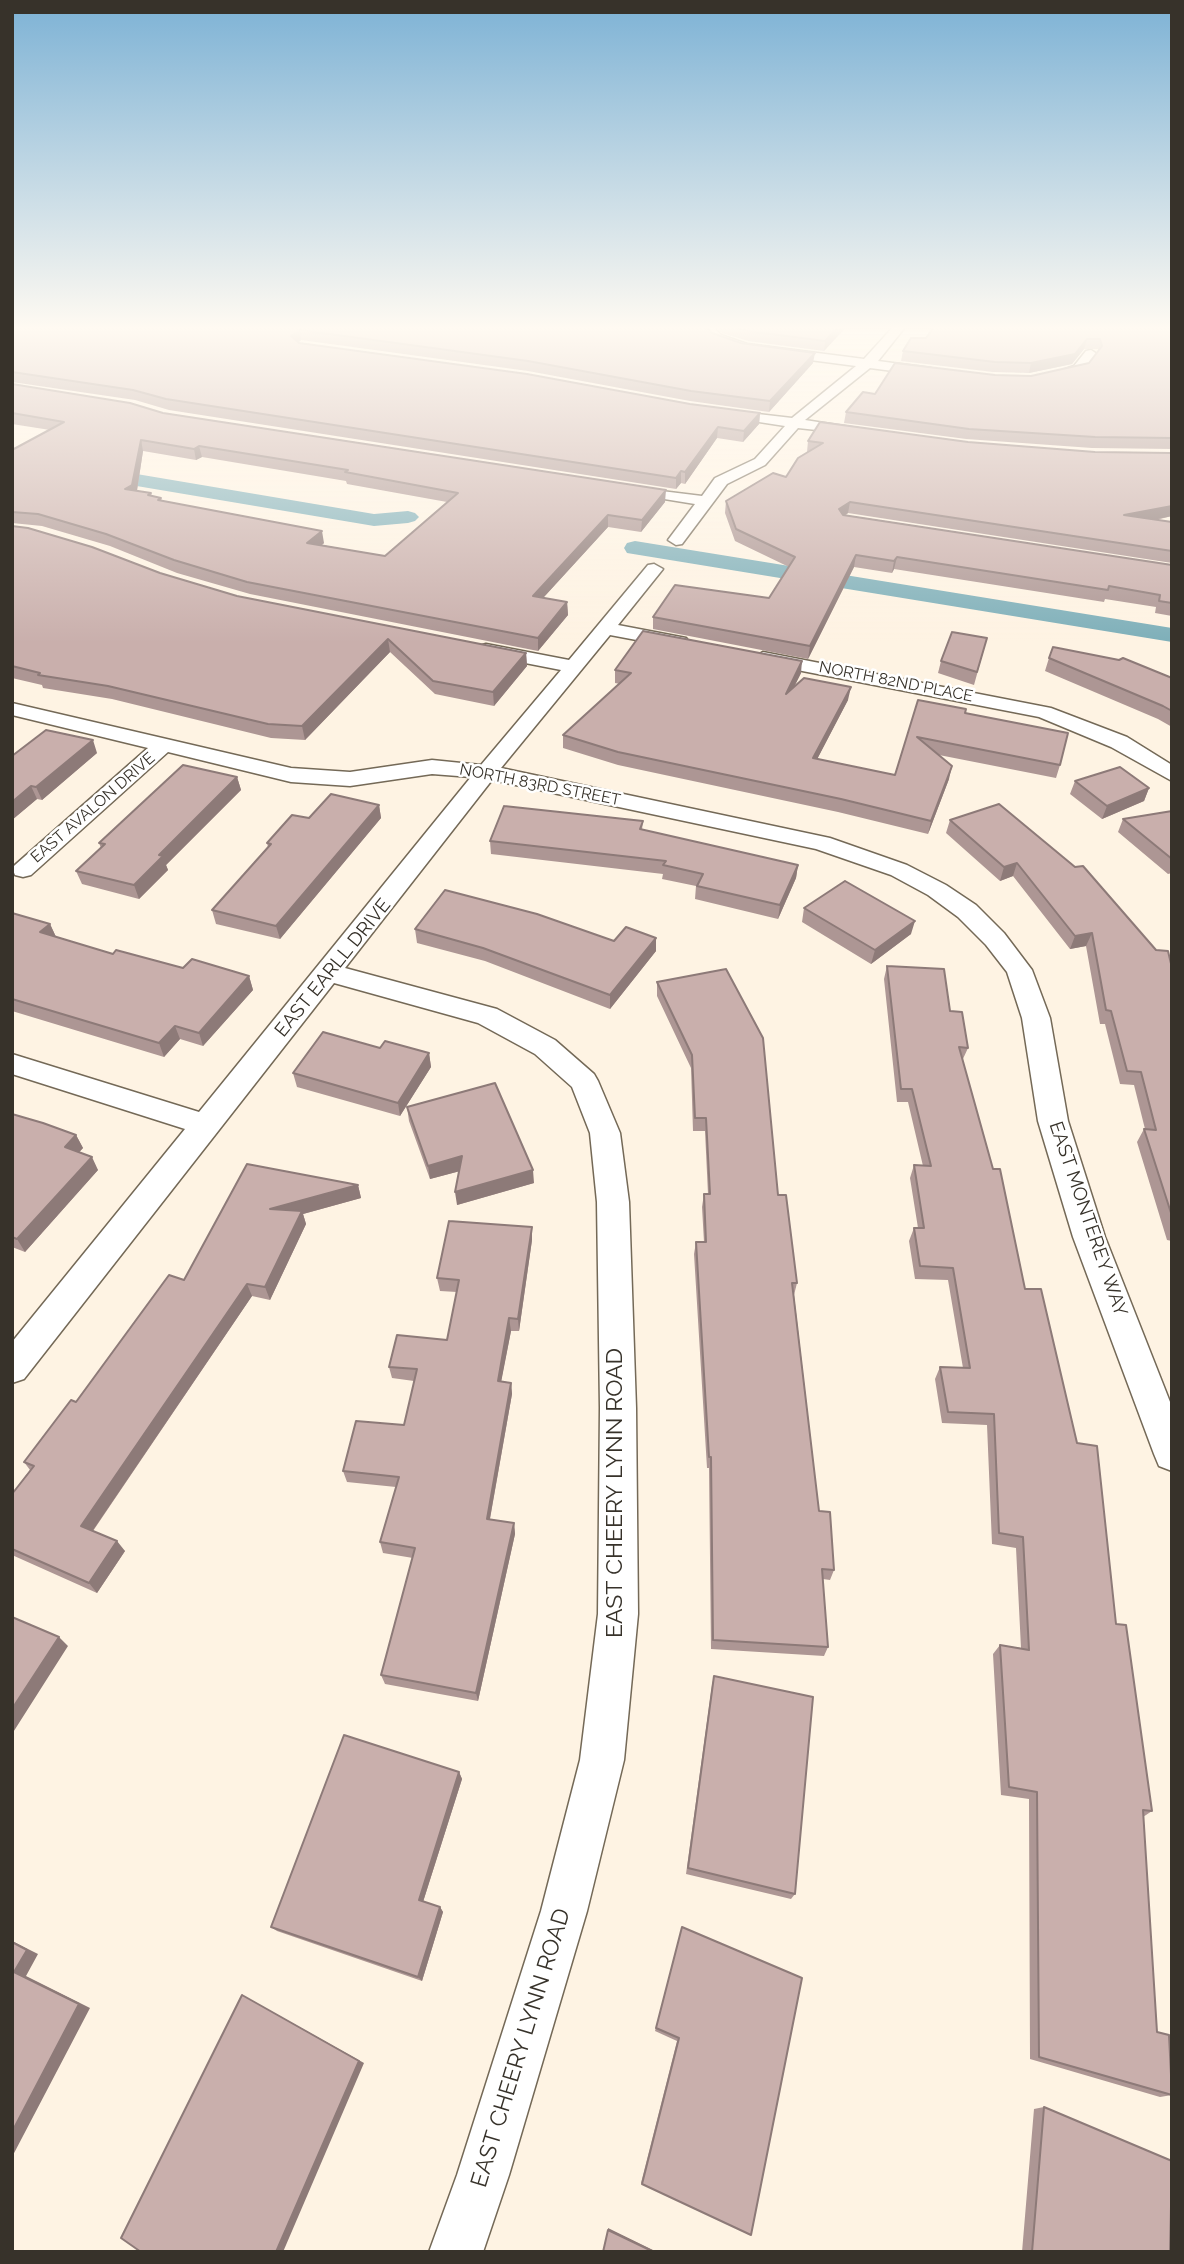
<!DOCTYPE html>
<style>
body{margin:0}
#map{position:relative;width:1184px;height:2264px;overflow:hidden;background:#fef3e3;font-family:Raleway,sans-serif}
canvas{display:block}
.frame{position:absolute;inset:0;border:14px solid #37322a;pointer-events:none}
</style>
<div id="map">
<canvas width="1184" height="2264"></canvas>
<div class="frame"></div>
</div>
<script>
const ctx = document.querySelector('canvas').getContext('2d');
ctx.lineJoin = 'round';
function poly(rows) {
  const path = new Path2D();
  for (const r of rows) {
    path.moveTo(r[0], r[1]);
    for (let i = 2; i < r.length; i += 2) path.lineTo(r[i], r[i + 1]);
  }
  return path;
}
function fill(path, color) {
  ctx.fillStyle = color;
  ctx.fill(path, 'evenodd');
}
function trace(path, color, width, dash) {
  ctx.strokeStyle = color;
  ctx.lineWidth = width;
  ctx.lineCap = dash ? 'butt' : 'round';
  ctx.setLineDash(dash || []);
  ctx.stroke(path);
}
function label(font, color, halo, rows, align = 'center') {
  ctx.font = font + ' Raleway,sans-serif';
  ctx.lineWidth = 5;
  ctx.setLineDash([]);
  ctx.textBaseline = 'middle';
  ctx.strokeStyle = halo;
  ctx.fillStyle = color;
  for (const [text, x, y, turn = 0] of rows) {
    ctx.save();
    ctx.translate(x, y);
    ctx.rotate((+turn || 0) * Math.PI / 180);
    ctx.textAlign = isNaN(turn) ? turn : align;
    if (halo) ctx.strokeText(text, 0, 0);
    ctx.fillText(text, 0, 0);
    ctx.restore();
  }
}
fill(poly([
 [12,453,374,514,408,511,415,513,419,517,415,521,408,523,374,526,12,465,12,453],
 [635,541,1172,628,1172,642,627,553,624,548,627,543,635,541]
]), '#7eafb9');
const street = poly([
 [699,326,712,326,721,335,747,344,864,359,894,326,906,326,878,361,931,368,938,372,931,376,870,368,805,420,863,429,865,432,863,435,798,428,765,465,727,484,682,544,676,545,668,540,695,504,621,492,619,489,621,486,702,496,715,478,755,459,785,426,720,416,713,412,715,409,792,418,856,366,741,351,713,341,699,326],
 [1091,350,1097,354,1084,372,1047,382,1040,378,1074,366,1086,351,1091,350],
 [654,564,663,569,618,625,686,638,689,642,686,646,679,648,610,635,501,768,830,838,907,865,946,885,976,905,1004,933,1032,970,1050,1018,1068,1121,1105,1237,1172,1407,1172,1471,1159,1466,1154,1454,1073,1237,1038,1121,1022,1018,1007,972,986,945,958,917,928,895,891,875,816,849,492,780,345,968,497,1009,555,1040,594,1074,598,1081,620,1133,629,1202,636,1408,638,1614,624,1760,587,1911,509,2175,483,2252,429,2252,457,2175,541,1911,580,1760,598,1614,600,1408,597,1202,590,1133,572,1087,535,1054,478,1023,334,983,24,1379,12,1383,12,1342,185,1129,12,1074,12,1054,199,1112,471,777,432,774,350,786,291,782,168,752,31,875,23,877,15,875,12,868,15,865,148,748,12,715,12,703,291,768,350,772,432,760,481,765,561,670,479,654,476,650,479,646,486,644,569,660,648,565,654,564],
 [763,652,1051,708,1127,737,1172,765,1172,781,1111,747,1039,717,756,662,753,658,763,652]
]);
trace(street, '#746957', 3);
fill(street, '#fff');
fill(poly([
 [12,326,712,333,741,343,813,363,769,412,690,401,528,371,301,340,298,343,690,404,760,413,759,424,743,442,717,438,685,484,681,483,676,489,169,410,135,400,12,382],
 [715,326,847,326,824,351,748,341,722,333],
 [1172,326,1172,449,1092,448,966,439,844,423,846,412,875,394,995,375,1031,376,1089,363,1098,351,1098,349,1084,349,1072,364,1029,373,993,372,901,361,903,351,926,338],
 [12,384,163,413,665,502,641,532,608,527,543,598,567,602,568,615,538,651,250,594,177,573,110,546,42,526,12,523,12,450,50,430,12,424],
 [143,451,196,460,202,457,346,481,347,484,447,502,385,556,322,545,324,543,162,501,161,498,152,496,151,493,137,491],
 [808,441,968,442,1095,452,1172,453,1172,516,1156,520,1172,522,1172,563,848,513,846,515,1172,565,1172,616,1155,613,1156,607,1105,599,1104,602,894,569,892,573,854,567,808,659,653,629,653,617,769,598,789,567,735,541,725,513,726,501,786,477,808,452,807,452],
 [12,526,160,573,237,596,526,653,527,666,494,706,435,694,390,652,305,740,271,738,112,699,43,688,42,685,12,678],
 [987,638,974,685,938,673,941,661],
 [1049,658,1172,678,1172,727,1158,719,1045,671],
 [615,670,801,673,794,687,848,700,817,759,895,775,918,700,965,713,1060,765,1056,778,939,755,949,779,928,834,838,812,618,765,563,748,563,735,620,684,615,683],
 [97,753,42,800,37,799,12,820,12,756],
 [237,777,241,790,166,865,168,870,139,899,82,884,76,871,101,848,99,843],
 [1075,781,1149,788,1144,801,1102,819,1070,794],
 [999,804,1172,968,1172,1241,1167,1240,1137,1142,1144,1129,1145,1129,1134,1085,1120,1084,1105,1024,1100,1024,1086,946,1070,949,1013,876,1000,881,946,833,950,820],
 [379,805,381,818,280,939,216,924,212,910,268,847,267,843,309,818],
 [1172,811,1172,873,1168,874,1118,832,1123,819],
 [643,821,642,830,798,865,796,878,778,919,695,899,696,886,662,879,663,874,491,854,490,841],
 [804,908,911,934,871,964,802,922],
 [12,913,50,924,56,937,113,954,183,968,249,976,253,990,203,1046,180,1039,164,1057,12,1011],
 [415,929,614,941,656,951,610,1009,485,961,417,943],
 [887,966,950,1011,968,1048,962,1061,1116,1624,1152,1811,1143,1817,1157,2032,1172,2095,1160,2097,1030,2059,1029,1799,1001,1795,993,1654,1000,1645,1021,1648,1016,1548,992,1544,987,1425,942,1423,935,1379,940,1367,963,1368,948,1280,915,1279,909,1241,914,1228,918,1228,910,1178,914,1165,923,1166,908,1102,897,1102,884,979],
 [657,982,778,1195,797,1283,794,1295,819,1511,834,1570,830,1580,823,1579,828,1647,824,1656,711,1649,709,1468,707,1468,694,1254,696,1242,704,1242,702,1207,704,1194,708,1194,705,1131,693,1131,691,1068,657,996],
 [380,1048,429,1053,431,1067,400,1116,297,1087,293,1073],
 [407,1107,534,1183,457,1205,460,1171,430,1179,409,1121],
 [12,1114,76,1135,83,1148,79,1152,98,1170,25,1252,12,1247],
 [247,1164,358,1185,361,1198,303,1214,306,1224,270,1300,252,1296,93,1531,125,1551,97,1593,12,1555,12,1494,30,1470,24,1462,184,1280],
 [532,1240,519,1331,511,1331,501,1381,511,1383,512,1394,490,1519,514,1523,515,1534,478,1701,385,1684,381,1675,413,1558,383,1553,380,1542,396,1487,347,1482,343,1471,404,1425,414,1381,392,1378,389,1367,447,1340,457,1292,440,1291,437,1278],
 [714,1676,795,1894,791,1899,686,1874,712,1685],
 [459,1772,462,1779,423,1902,440,1907,443,1912,422,1981,277,1931,271,1927],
 [682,1927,751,2235,641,2183,677,2041,655,2031],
 [1044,2107,1170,2252,1022,2252,1034,2109]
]), '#ad9694');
fill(poly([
 [839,326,847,326,824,351,825,341],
 [300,330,301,340,293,346,291,336],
 [1087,339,1084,349,1072,364,1029,373,1031,363],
 [815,353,813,363,769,412,770,401],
 [760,413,759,424,743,442,744,431],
 [718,427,717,438,685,484,685,472],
 [141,440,143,451,136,496,125,489],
 [199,446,202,457,196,460,194,449],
 [681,471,681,483,676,489,676,478],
 [666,490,665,502,641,532,642,520],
 [850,502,848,513,837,520,839,509],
 [1172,506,1172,516,1120,527,1124,515],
 [608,515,608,527,533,609,533,596],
 [322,531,324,543,309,555,307,543],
 [856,555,854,567,808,659,810,646],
 [897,557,894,569,892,573,894,561],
 [567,602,568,615,538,651,538,638],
 [388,639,390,652,305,740,302,726],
 [526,653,527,666,494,706,493,692],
 [802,661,801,673,784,707,786,694],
 [851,687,848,700,811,771,813,758],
 [93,740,97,753,42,800,36,787],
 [952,766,949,779,928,834,931,821],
 [237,777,241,790,166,865,168,870,139,899,134,885,159,855],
 [31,786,37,799,12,820,12,802],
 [1149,788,1144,801,1102,819,1107,806],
 [379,805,381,818,280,939,276,926],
 [1017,863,1013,876,1000,881,1004,867],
 [798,865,796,878,778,919,780,905],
 [915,921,911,934,871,964,875,950],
 [50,924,56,937,40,932],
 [1092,933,1086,946,1070,949,1075,936],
 [656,938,656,951,610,1009,610,995],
 [249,976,253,990,203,1046,199,1033],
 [175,1026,180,1039,164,1057,159,1043],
 [429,1053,431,1067,400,1116,398,1103],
 [76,1135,83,1148,72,1160,65,1147],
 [462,1156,464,1170,430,1179,428,1166],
 [92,1157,98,1170,25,1252,17,1239],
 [533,1170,534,1183,457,1205,455,1192],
 [358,1185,361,1198,303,1214,306,1224,270,1300,265,1287,270,1209],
 [532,1227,532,1240,519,1331,518,1319],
 [247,1284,252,1296,89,1536,81,1526],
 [509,1318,511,1331,499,1393,498,1381],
 [511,1383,512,1394,488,1529,487,1519],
 [514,1523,515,1534,478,1701,476,1693],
 [117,1541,125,1551,97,1593,89,1583],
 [59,1637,68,1646,12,1734,12,1709],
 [459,1772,462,1779,422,1905,419,1900],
 [440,1907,443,1912,422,1981,418,1977],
 [12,1941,38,1954,26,1976,90,2008,12,2157],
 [249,1999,364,2063,283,2252,276,2252],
 [608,2228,657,2252,654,2252,608,2230]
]), '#8d7a78');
const building = poly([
 [12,326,705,326,712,333,741,343,815,353,770,401,691,391,528,361,300,330,291,336,299,343,527,374,690,404,760,413,744,431,718,427,685,472,681,471,676,478,166,399,133,390,12,372,12,326],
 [733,326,839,326,825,341,748,331,733,326],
 [935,326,1172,326,1172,438,1095,437,969,429,846,412,863,392,875,394,895,363,995,375,1031,376,1089,363,1102,346,1100,339,1087,339,1075,354,1031,363,995,362,903,351,911,338,926,338,935,326],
 [12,384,130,403,163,413,666,490,642,520,608,515,533,596,567,602,538,638,247,582,174,560,106,534,38,514,12,512,12,450,64,422,12,413,12,384],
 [141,440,194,449,199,446,348,470,345,472,458,493,385,556,307,543,322,531,158,500,161,498,148,495,151,493,125,489,132,485,141,440],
 [820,422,968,442,1095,452,1172,453,1172,506,1124,515,1172,522,1172,551,850,502,839,509,843,515,1172,565,1172,603,1159,601,1160,595,1109,586,1108,590,897,557,894,561,856,555,810,646,653,617,675,585,769,598,795,557,736,529,726,501,773,473,786,477,798,458,823,443,808,441,820,422],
 [12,526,28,528,92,547,160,573,237,596,526,653,493,692,433,681,388,639,302,726,268,724,108,686,38,675,40,673,12,666,12,526],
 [643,631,802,661,786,694,804,678,851,687,813,758,895,775,918,700,966,709,965,713,1068,733,1060,765,917,737,952,766,931,821,841,799,618,752,563,735,631,673,615,670,643,631],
 [952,632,987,638,977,672,941,661,952,632],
 [1053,647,1119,660,1123,658,1172,678,1172,711,1163,706,1049,658,1053,647],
 [46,730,93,740,36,787,31,786,12,802,12,756,46,730],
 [183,765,237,777,159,855,163,856,134,885,76,871,105,844,99,843,183,765],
 [1120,767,1149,788,1107,806,1075,781,1120,767],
 [331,794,379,805,276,926,212,910,271,844,267,843,292,815,309,818,331,794],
 [999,804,1075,867,1083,866,1156,950,1168,951,1172,968,1172,1216,1144,1129,1156,1130,1141,1072,1127,1071,1111,1011,1106,1010,1092,933,1075,936,1017,863,1004,867,950,820,999,804],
 [504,806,643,821,640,829,798,865,780,905,697,886,703,874,663,865,666,861,490,841,504,806],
 [1172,811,1172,859,1123,819,1172,811],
 [845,881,915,921,875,950,804,908,845,881],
 [445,890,537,914,614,941,626,927,656,938,610,995,483,948,415,929,445,890],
 [12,913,50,924,40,932,113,954,116,950,183,968,192,959,249,976,199,1033,175,1026,159,1043,12,999,12,913],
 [887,966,944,969,950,1011,962,1012,968,1048,959,1047,993,1169,1000,1169,1025,1289,1041,1289,1077,1443,1097,1446,1116,1624,1126,1625,1152,1811,1143,1810,1157,2032,1169,2035,1172,2095,1039,2057,1037,1792,1009,1787,1000,1645,1029,1650,1023,1537,999,1533,994,1414,948,1412,940,1367,970,1368,953,1268,920,1266,914,1228,924,1228,914,1165,931,1166,912,1089,901,1089,887,966],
 [726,969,763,1038,778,1195,786,1195,797,1283,792,1283,819,1511,830,1512,834,1570,822,1569,828,1647,713,1640,711,1457,709,1457,696,1242,706,1242,704,1194,710,1194,706,1118,695,1118,692,1055,657,982,726,969],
 [323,1032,380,1048,385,1041,429,1053,398,1103,293,1073,323,1032],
 [495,1083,533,1170,455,1192,462,1156,428,1166,407,1107,495,1083],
 [12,1114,43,1123,76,1135,65,1147,92,1157,17,1239,12,1237,12,1114],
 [247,1164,358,1185,270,1209,302,1211,265,1287,247,1284,81,1526,117,1541,89,1583,12,1549,12,1494,34,1466,24,1462,71,1400,76,1402,169,1275,184,1280,247,1164],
 [449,1221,532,1227,518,1319,509,1318,498,1381,511,1383,487,1519,514,1523,476,1693,381,1675,415,1548,380,1542,399,1477,343,1471,356,1421,404,1425,417,1369,389,1367,397,1335,447,1340,459,1280,437,1278,449,1221],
 [12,1617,59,1637,12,1709,12,1617],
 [714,1676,813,1697,795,1894,688,1868,714,1676],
 [344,1735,459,1772,419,1900,440,1907,418,1977,271,1927,344,1735],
 [682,1927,802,1978,751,2235,642,2184,679,2038,656,2028,682,1927],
 [12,1942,27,1950,14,1972,79,2004,12,2132,12,1942],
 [242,1995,359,2061,276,2252,141,2252,121,2238,242,1995],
 [1044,2107,1172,2161,1170,2252,1032,2252,1044,2107],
 [608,2230,654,2252,603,2252,608,2230]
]);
fill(building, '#c9afac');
trace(building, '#8d7a78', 2);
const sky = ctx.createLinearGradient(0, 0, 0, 643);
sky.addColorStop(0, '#7db2d5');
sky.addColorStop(0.51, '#fffaf2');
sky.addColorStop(1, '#fffaf200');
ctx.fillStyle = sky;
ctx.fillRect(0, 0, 1184, 643);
label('16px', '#37322a', '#fff', [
 ["NORTH 82ND PLACE",896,682,11],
 ["NORTH 83RD STREET",540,785,11],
 ["EAST AVALON DRIVE",93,808,-41]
]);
label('19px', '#37322a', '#fff', [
 ["EAST EARLL DRIVE",333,968,-51],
 ["EAST MONTEREY WAY",1088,1219,71]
]);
label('23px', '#37322a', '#fff', [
 ["EAST CHEERY LYNN ROAD",615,1493,-90],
 ["EAST CHEERY LYNN ROAD",521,2048,-73]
]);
</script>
